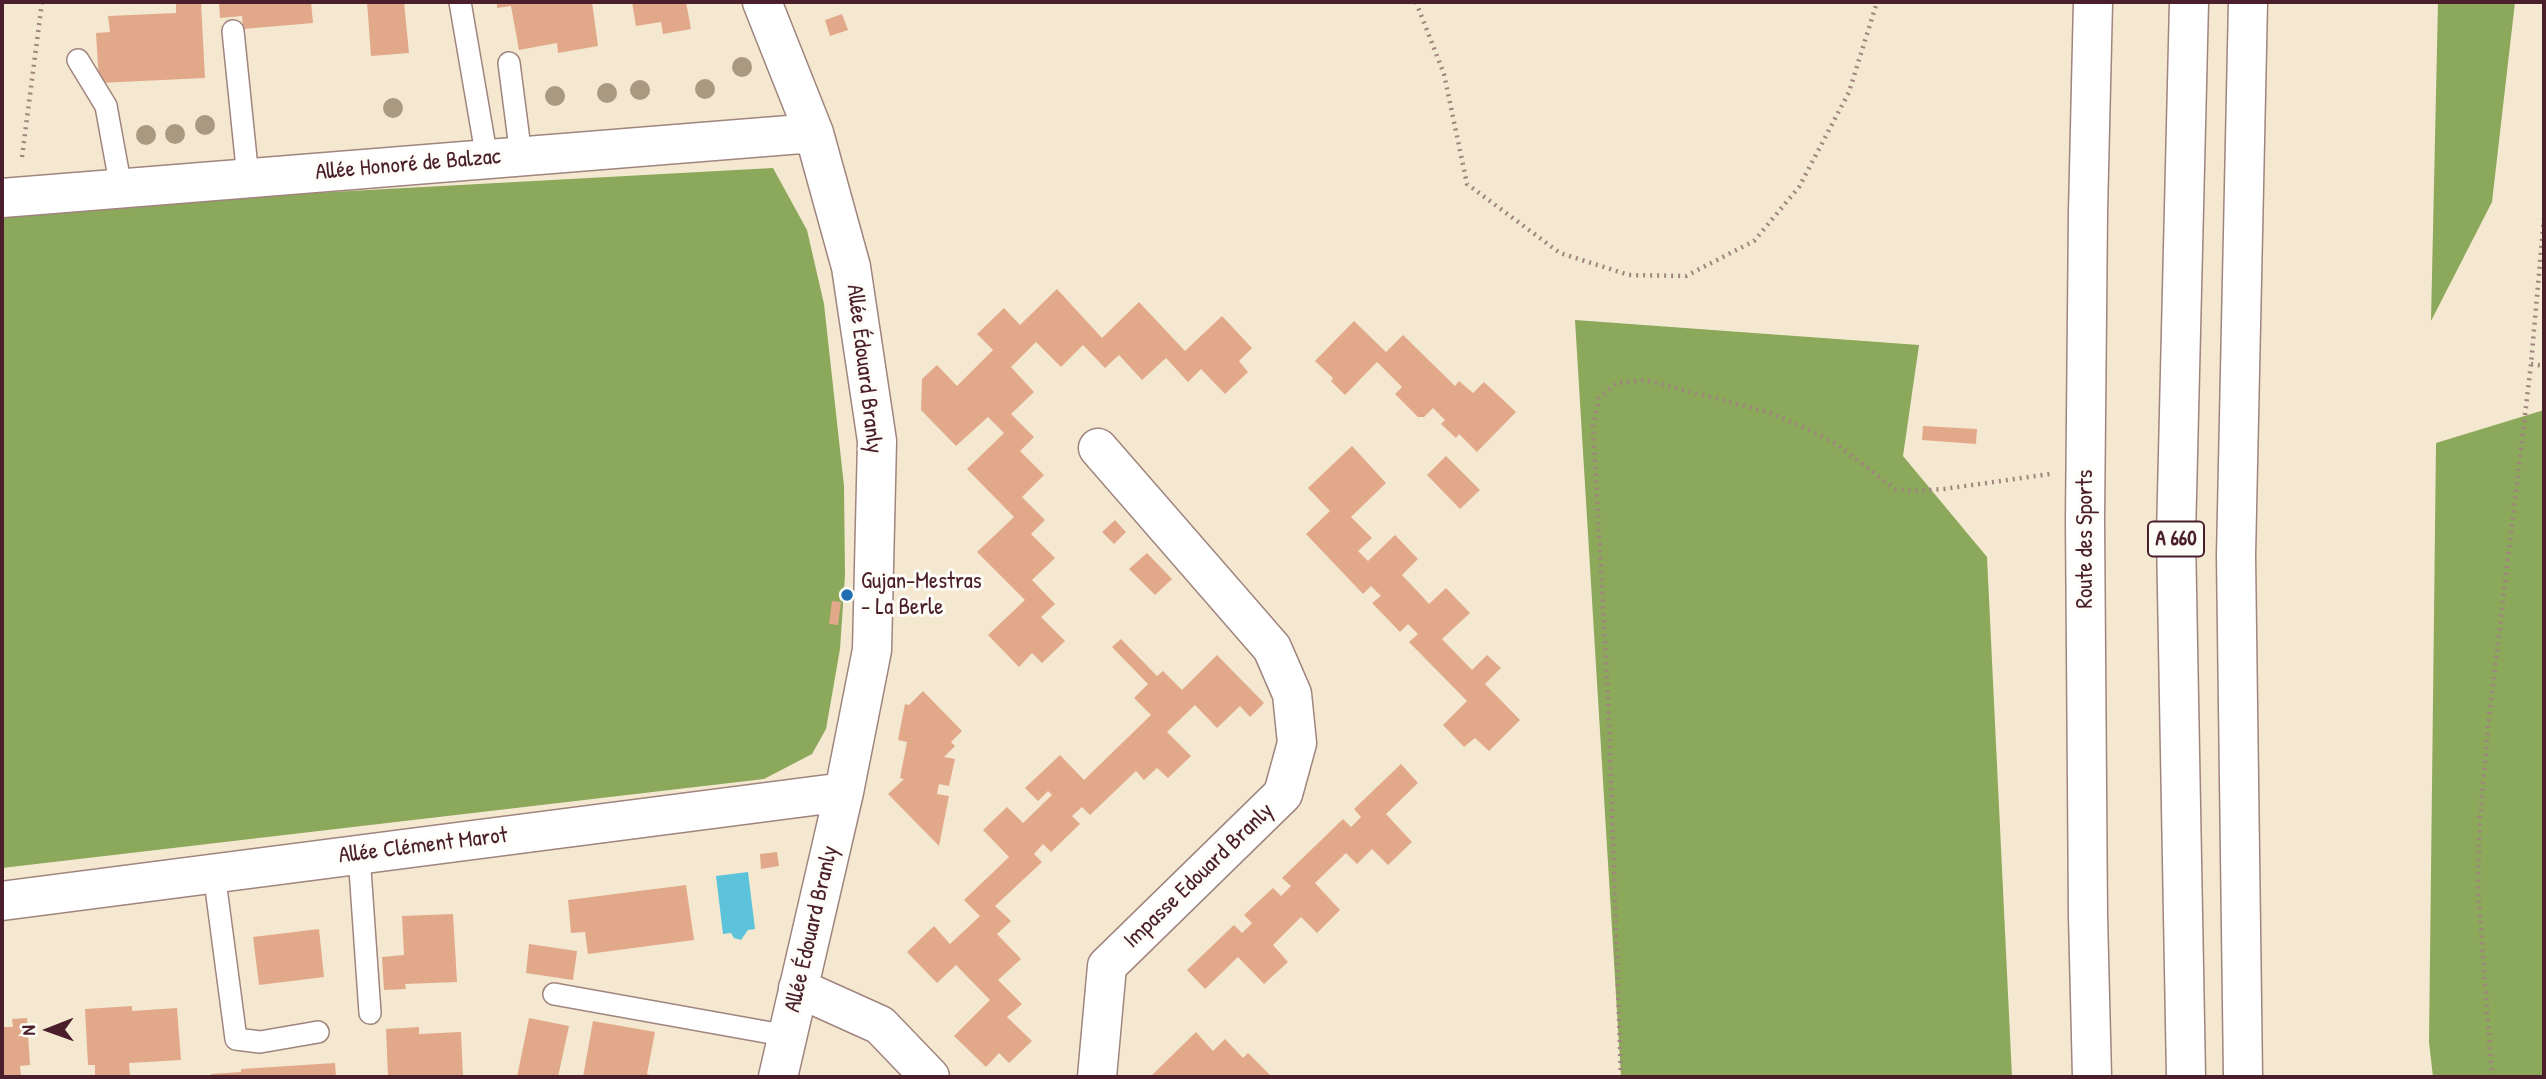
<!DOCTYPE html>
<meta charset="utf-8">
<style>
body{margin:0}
#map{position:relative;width:2546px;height:1079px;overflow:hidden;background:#f5e8d1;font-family:"Patrick Hand",sans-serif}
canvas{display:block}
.frame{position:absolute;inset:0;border:4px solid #4a1f2b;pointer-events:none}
.north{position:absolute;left:14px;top:995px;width:70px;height:70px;-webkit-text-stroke:5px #fdfcf7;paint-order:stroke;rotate:269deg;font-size:19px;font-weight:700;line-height:28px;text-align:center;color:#4a1f2b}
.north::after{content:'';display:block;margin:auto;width:24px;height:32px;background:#4a1f2b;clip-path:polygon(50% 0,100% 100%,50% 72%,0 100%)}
</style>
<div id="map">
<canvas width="2546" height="1079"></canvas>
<div class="frame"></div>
<div class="north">N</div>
</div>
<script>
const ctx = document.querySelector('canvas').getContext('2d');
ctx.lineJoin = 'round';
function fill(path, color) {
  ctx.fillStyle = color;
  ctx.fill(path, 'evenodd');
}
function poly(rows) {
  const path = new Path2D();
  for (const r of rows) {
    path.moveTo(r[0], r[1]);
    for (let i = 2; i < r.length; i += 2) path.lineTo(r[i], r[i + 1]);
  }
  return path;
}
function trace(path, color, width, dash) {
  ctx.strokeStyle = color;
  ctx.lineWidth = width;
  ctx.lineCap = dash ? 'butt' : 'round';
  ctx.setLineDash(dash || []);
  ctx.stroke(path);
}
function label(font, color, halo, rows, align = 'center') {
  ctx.font = font + ' "Patrick Hand",sans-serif';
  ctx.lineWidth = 6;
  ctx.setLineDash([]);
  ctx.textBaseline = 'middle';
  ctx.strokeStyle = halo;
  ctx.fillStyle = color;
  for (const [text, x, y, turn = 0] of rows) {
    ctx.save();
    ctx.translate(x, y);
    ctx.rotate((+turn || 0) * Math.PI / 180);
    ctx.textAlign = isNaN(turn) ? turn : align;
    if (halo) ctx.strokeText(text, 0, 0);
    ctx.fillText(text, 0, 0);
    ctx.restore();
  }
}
fill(poly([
 [2438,2,2515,2,2492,202,2431,321],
 [773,168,807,230,824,304,844,486,845,575,840,649,826,729,812,754,764,779,2,868,2,217,221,198],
 [1575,320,1919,345,1903,456,1987,557,2012,1077,1621,1077],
 [2544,410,2544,1077,2433,1077,2429,1042,2436,443]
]), '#8ba85b');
fill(poly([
 [748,872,755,929,748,930,741,940,734,938,731,933,723,934,716,876]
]), '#5cc3da');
fill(poly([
 [176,2,201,2,205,78,99,83,96,33,110,32,108,16,176,13],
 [219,2,311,2,313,23,243,29,242,16,220,18],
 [367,2,404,2,409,53,371,56],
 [497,2,592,2,598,46,558,53,557,43,519,50,511,6,497,8],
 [632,2,686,2,691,29,663,34,661,22,636,26],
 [842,14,848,30,830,36,825,20],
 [1057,289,1102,338,1139,302,1185,351,1222,316,1252,348,1239,361,1248,372,1225,394,1201,369,1188,382,1166,358,1142,380,1119,355,1105,368,1083,345,1061,367,1036,342,1011,367,1034,392,1011,414,1034,437,1020,451,1044,475,1022,497,1045,520,1031,534,1055,558,1032,580,1055,604,1041,617,1065,641,1042,663,1032,653,1019,667,988,635,1025,600,977,552,1014,517,967,469,1004,433,988,417,956,446,921,410,922,379,937,365,957,386,993,350,977,334,1004,308,1020,325],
 [1354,321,1386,352,1403,335,1455,386,1459,381,1473,393,1484,382,1516,412,1477,452,1459,434,1456,438,1441,424,1445,420,1433,408,1424,417,1418,417,1395,394,1402,387,1377,362,1345,395,1331,381,1333,378,1315,361],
 [1923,426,1977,429,1976,444,1922,440],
 [1352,446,1386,483,1351,517,1372,538,1358,551,1368,561,1395,535,1418,559,1402,575,1420,594,1429,604,1446,588,1470,613,1442,639,1472,670,1487,655,1501,668,1485,684,1520,720,1489,751,1475,738,1464,747,1443,725,1467,701,1409,642,1418,634,1408,624,1400,632,1372,603,1381,596,1371,586,1363,594,1306,534,1330,511,1308,488],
 [1446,456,1480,490,1460,509,1427,475],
 [1115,520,1126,532,1114,544,1102,532],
 [1147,553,1172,579,1155,595,1129,569],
 [832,601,841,602,838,625,829,624],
 [1121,639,1157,676,1163,671,1182,690,1217,655,1264,703,1250,717,1240,706,1217,728,1195,705,1167,732,1191,756,1168,778,1157,768,1144,780,1136,771,1090,815,1082,807,1072,816,1080,824,1051,852,1043,844,1034,854,1042,862,995,906,1011,921,997,934,1021,959,998,980,1022,1004,1007,1017,1032,1041,1009,1063,999,1053,986,1067,954,1036,990,1000,956,965,937,983,907,952,934,926,950,944,980,916,964,900,1009,857,983,830,1007,807,1023,823,1052,795,1048,791,1038,801,1025,788,1060,755,1084,780,1151,715,1134,698,1148,684,1112,647],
 [923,691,962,731,951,742,955,746,944,757,955,759,949,786,939,784,937,794,949,796,939,846,888,794,904,779,900,778,907,742,898,740,905,704,909,705],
 [1401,764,1418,783,1386,814,1412,842,1388,865,1372,849,1357,864,1346,853,1315,883,1340,910,1317,933,1301,917,1273,945,1288,962,1264,984,1238,957,1205,989,1187,970,1234,925,1242,933,1252,923,1244,915,1273,888,1281,896,1291,886,1282,878,1343,819,1351,827,1361,817,1354,809],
 [777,852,779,866,761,869,760,854],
 [686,885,694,940,588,954,585,932,571,933,568,900],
 [453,914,457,982,405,984,406,989,384,990,382,957,404,955,402,916],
 [319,929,324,977,259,985,253,937],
 [529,944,577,951,573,980,526,973],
 [132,1006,132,1011,177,1008,181,1060,129,1063,130,1077,95,1077,95,1065,88,1065,85,1009],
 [27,1018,30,1065,20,1066,21,1077,2,1077,2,1027,13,1027,12,1019],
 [529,1018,569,1026,558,1077,517,1077],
 [593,1021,655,1032,647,1074,656,1077,583,1077],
 [419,1027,419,1034,461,1032,463,1077,388,1077,386,1029],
 [1196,1032,1213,1051,1225,1039,1243,1058,1248,1053,1272,1077,1150,1077],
 [335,1063,336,1077,212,1077,211,1074,241,1072,241,1069]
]), '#e1a98a');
const lane = poly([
 [460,2,487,159],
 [233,31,248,178],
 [78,60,106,106,121,188],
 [509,63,521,156],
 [359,855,370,1013],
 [214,873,236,1039,260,1042,318,1032],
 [554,994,788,1036]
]);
const street = poly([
 [762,2,814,133,851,267,877,441,872,650,844,792,778,1077],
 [2,198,814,133],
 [2,901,844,792],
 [798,988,880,1025,930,1077],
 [1097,1077,1107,966,1283,794,1297,743,1292,694,1272,648,1098,448],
 [2092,1077,2088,916,2085,520,2088,212,2093,2]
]);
const highway = poly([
 [2186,1077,2176,536,2189,2],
 [2243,1077,2236,556,2248,2]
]);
trace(lane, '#a0847e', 24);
trace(street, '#a0847e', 41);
trace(highway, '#a0847e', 41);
trace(poly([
 [1416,2,1444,74,1467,184,1560,253,1629,275,1686,276,1754,241,1799,187,1849,92,1877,2],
 [22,157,42,2],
 [2531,364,2544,366],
 [1621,1077,1608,697,1593,426,1599,398,1617,383,1645,380,1768,412,1810,430,1836,444,1895,489,1913,491,1944,489,2050,474],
 [2492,1077,2478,889,2480,818,2489,718,2531,364,2544,218]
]), '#a0847e', 4.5, [2, 5]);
trace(lane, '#fff', 21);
trace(street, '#fff', 38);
trace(highway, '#fff', 38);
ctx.fillStyle = '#aa9981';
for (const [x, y] of [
 [742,67],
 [705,89],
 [640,90],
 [607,93],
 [555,96],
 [393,108],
 [205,125],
 [175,134],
 [146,135]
]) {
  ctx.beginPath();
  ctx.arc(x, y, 10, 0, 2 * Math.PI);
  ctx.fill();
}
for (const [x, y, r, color] of [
 [847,595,7,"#1f6fb2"]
]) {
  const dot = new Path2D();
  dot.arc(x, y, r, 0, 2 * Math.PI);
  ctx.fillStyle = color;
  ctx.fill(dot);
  trace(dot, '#fdfcf7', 2.5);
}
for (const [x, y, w] of [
 [2176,539,56]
]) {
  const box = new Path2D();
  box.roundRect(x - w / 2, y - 17.5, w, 35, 5);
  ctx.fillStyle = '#fdfcf7';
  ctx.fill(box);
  trace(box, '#4a1f2b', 2);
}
label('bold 21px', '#4a1f2b', null, [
 ["A 660",2176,539]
]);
label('23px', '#4a1f2b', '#fdfcf7', [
 ["Allée Honoré de Balzac",408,165,-5],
 ["Allée Édouard Branly",864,369,83],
 ["Route des Sports",2086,539,-90],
 ["Allée Clément Marot",423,846,-7],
 ["Impasse Edouard Branly",1199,876,-44],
 ["Allée Édouard Branly",812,929,-77]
]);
label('23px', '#4a1f2b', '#fdfcf7', [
 ["Gujan-Mestras",861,582],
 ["- La Berle",861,608]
], 'left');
</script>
